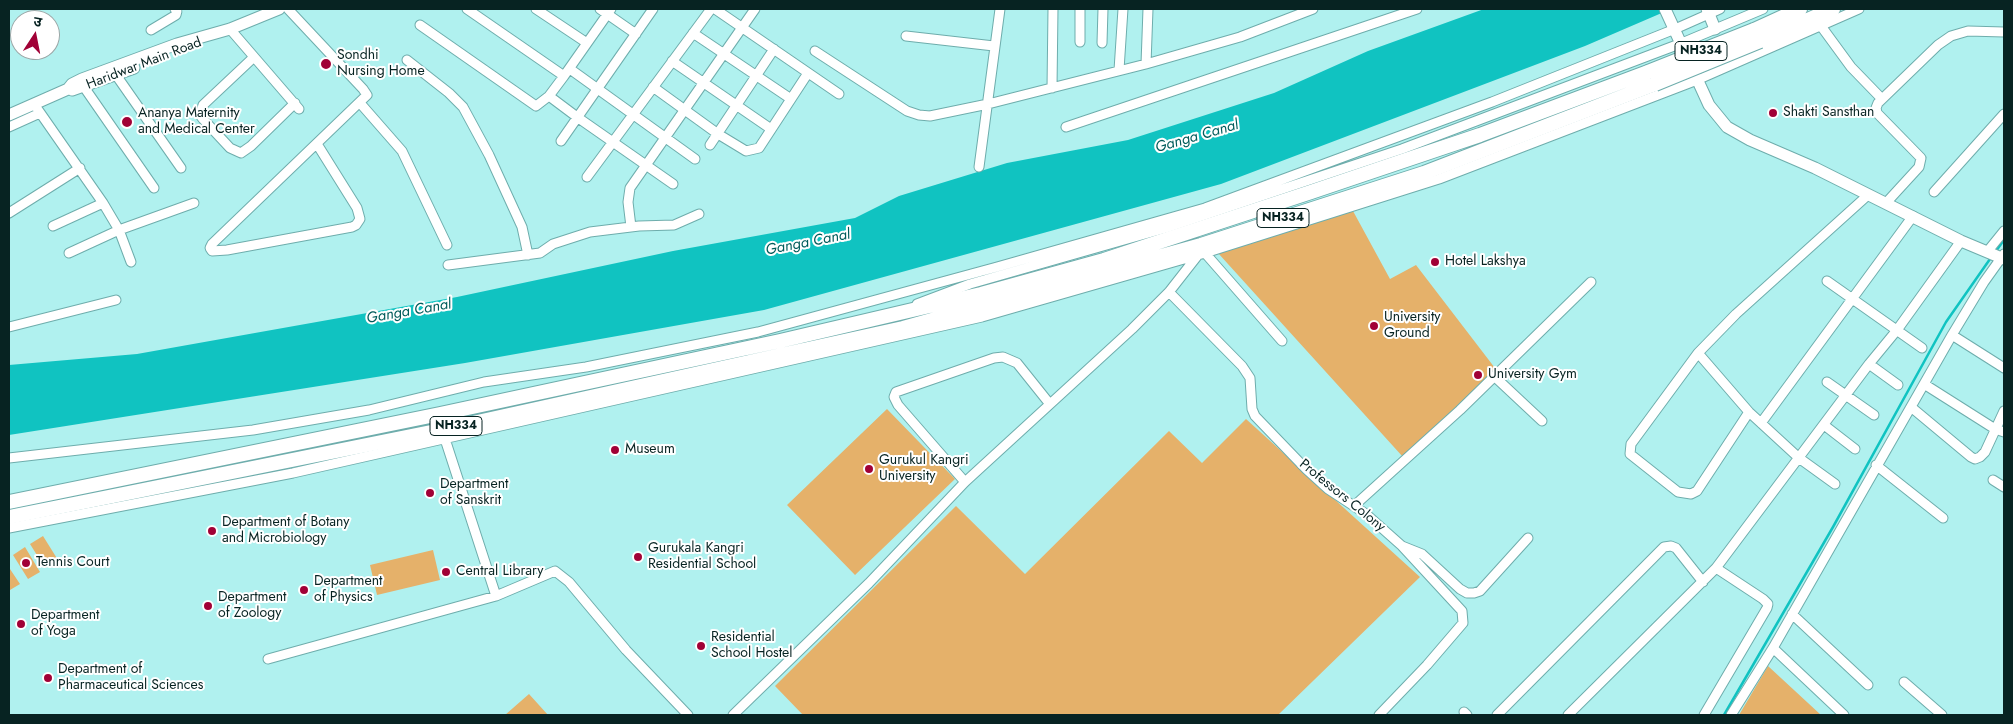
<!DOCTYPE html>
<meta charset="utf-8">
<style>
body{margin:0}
#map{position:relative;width:2013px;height:724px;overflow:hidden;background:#b0f1ef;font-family:Jost,"Noto Sans Devanagari",sans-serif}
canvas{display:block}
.frame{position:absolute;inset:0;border:10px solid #072322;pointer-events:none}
.north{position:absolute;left:10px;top:10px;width:50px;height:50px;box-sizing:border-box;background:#fff;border:1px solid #9ca7a7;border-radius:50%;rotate:11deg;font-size:14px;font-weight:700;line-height:20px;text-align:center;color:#072322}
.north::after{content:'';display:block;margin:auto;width:18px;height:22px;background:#a10136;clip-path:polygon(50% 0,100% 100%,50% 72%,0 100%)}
</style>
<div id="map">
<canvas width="2013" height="724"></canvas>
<div class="frame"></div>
<div class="north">उ</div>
</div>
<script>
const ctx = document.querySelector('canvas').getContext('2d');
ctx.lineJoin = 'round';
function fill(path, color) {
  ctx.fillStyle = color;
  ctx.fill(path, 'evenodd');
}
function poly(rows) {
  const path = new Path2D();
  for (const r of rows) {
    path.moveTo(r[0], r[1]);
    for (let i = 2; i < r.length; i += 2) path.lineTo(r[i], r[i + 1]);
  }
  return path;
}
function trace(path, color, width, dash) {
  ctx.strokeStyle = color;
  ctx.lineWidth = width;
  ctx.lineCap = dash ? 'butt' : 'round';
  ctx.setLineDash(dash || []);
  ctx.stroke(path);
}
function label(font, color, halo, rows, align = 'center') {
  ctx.font = font + ' Jost,sans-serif';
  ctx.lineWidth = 4;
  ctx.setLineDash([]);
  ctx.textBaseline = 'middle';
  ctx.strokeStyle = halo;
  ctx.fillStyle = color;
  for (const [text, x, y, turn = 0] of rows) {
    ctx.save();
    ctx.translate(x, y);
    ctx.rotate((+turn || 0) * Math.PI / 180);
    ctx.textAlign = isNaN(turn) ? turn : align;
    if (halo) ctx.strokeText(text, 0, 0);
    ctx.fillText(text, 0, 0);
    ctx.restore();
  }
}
fill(poly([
 [1353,211,1390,279,1416,265,1498,372,1403,457,1218,253],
 [887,409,955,479,855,575,787,505],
 [1246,419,1420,577,1278,715,803,715,775,686,956,506,1025,574,1169,431,1202,463],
 [43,536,58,560,45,568,30,544],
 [25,547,40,572,28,579,13,555],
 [433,550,440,580,377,595,370,565],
 [10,569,20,584,10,590,9,587,9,570],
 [1768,666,1821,715,1739,715],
 [529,694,548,715,505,715]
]), '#e5b16a');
fill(poly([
 [1484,9,1671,9,1585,46,1221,184,764,310,465,363,9,435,9,365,137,354,457,297,673,251,855,218,899,196,1007,163,1128,140,1274,93,1368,51]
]), '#10c3c1');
trace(poly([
 [1996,251,2004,240],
 [1724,715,1833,527,1946,322,1990,259]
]), '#10c3c1', 2.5);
const minor = poly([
 [288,9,363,89,367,95,212,244,210,248,212,251,227,250,352,227,356,225,360,219,357,208,317,144],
 [467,9,564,76],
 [536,9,587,43],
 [600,9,636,34],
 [715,9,839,94],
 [420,25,536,106,549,96,564,76,611,9],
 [1821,26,1851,67,1881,98],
 [230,29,299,109],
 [151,30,176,15,177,11,175,9],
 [693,33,791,99],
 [906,36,994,46],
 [1080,42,1080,9],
 [1102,43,1103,9],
 [815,51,907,111,919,115,930,116,988,104,1146,64,1240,37,1313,9],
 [254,57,203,105,200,115,203,119,230,148,241,153,251,146,295,103],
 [407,60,449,93,463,107,489,155,522,227,528,255],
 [672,61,771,129],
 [1146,64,1148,9],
 [570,69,695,159],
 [1119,70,1123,9],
 [116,75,181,168],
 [84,87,154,188],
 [653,87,718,134,746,151,759,148,808,73],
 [1052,88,1053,9],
 [549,96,577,117,673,184],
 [360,103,402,151,447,245],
 [34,104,103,203,119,230,131,262],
 [9,127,40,113],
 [1066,127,1417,9],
 [561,141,653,9],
 [710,145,774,49],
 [979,167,1000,9],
 [587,177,711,9],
 [1934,192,2004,114],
 [1886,203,1919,167,1921,158,1877,113,1876,108,1878,103,1938,45,1951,36,1968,31,2004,32],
 [9,213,80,168],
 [53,226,103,203],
 [631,227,628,202,630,188,755,9],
 [1987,252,2004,231],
 [69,253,119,230,194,203],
 [1205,253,1282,341],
 [448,265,540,253,553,244,590,232,639,226,674,225,699,214],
 [1827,281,1922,348],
 [1169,292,1242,366,1250,378,1252,409,1255,416,1306,469,1328,489,1366,514,1402,546,1422,554,1460,589,1467,593,1474,593,1480,591,1528,538],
 [917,304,970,284,1166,228,1402,149,1682,43,1763,9],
 [9,327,116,300],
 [1952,335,2004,368],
 [1698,353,1749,412,1799,458,1835,484],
 [1869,364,1898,385],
 [1495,377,1542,421],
 [1827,382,1874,415],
 [1924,384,1995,429,2004,432],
 [1911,407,1971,457,1975,459,1980,457,1985,452,2004,411],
 [1749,412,1697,491,1691,494,1678,492,1630,454,1631,444,1698,353,1736,314,1868,195],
 [1761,423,1913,216],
 [1824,425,1855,449],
 [445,439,496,596],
 [9,458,253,430,369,410,484,382,586,367,758,332,997,267,1205,208,1492,102,1675,29,1720,9],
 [1876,465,1943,518],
 [1993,480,2004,487],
 [965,482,898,405,894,397,896,392,994,358,1003,357,1017,363,1049,403],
 [1355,505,1460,410,1591,282],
 [9,528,293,473,982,317,1205,253,1439,179,1697,80,1859,9],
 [1792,614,1868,685],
 [1773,648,1844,715],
 [268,659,496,596,555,571,569,582,626,650,688,715],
 [1904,682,1942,715],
 [1464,712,1467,715],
 [733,715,869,583,965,482,1132,329,1169,292,1198,255],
 [1379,715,1427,665,1463,623,1462,611,1402,546],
 [1497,715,1664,547,1671,546,1676,548,1703,582],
 [1568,715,1716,568,1869,364,1897,330,1961,241],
 [1704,715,1767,608,1768,604,1763,599,1716,568],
 [1731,715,1773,648,1952,335,1984,282,2004,254]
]);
const major = poly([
 [1665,9,1709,105,1727,127,1750,140,1815,168,1961,241,2004,259],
 [1707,9,1715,29],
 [72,90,134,68],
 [9,115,68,89,72,84,82,79,177,44,230,29,279,9]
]);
const highway = poly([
 [1754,30,1800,9],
 [1760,41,1833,9],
 [9,502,440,414,780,341,981,294,1104,260,1311,192,1480,135,1648,72],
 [9,517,441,430,903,328,1201,245,1424,173,1655,84]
]);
trace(minor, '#6eadac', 11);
trace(major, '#6eadac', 13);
trace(highway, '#6eadac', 16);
trace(minor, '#fff', 9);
trace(major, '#fff', 11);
trace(highway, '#fff', 14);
const highwayBridge = poly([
 [1648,72,1754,30],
 [1655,84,1760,41]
]);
trace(highwayBridge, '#6eadac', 16, []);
trace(highwayBridge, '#fff', 14);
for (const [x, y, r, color] of [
 [326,64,6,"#a10136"],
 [1773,113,5,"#a10136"],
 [127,122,6,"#a10136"],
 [1435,262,5,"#a10136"],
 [1374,326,5,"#a10136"],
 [1478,375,5,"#a10136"],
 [615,450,5,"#a10136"],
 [869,469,5,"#a10136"],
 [430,493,5,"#a10136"],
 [212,531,5,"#a10136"],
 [638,557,5,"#a10136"],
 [26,563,5,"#a10136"],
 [446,572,5,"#a10136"],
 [304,590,5,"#a10136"],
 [208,606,5,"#a10136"],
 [21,624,5,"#a10136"],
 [701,646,5,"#a10136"],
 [48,678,5,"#a10136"]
]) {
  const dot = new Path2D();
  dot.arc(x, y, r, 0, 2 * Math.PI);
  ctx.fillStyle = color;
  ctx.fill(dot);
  trace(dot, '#fff', 2);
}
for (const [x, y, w] of [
 [1701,51,52],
 [1283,218,52],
 [456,426,52]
]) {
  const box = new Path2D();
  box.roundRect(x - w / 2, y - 9.5, w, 19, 4);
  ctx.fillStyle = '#fff';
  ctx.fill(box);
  trace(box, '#072322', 1);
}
label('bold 12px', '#072322', null, [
 ["NH334",1701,51],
 ["NH334",1283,218],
 ["NH334",456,426]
]);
label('14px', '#072322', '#fff', [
 ["Sondhi",337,56],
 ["Nursing Home",337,72],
 ["Shakti Sansthan",1783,113],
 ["Ananya Maternity",138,114],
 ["and Medical Center",138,130],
 ["Hotel Lakshya",1445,262],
 ["University",1384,318],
 ["Ground",1384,334],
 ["University Gym",1488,375],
 ["Museum",625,450],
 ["Gurukul Kangri",879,461],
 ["University",879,477],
 ["Department",440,485],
 ["of Sanskrit",440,501],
 ["Department of Botany",222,523],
 ["and Microbiology",222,539],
 ["Gurukala Kangri",648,549],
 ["Residential School",648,565],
 ["Tennis Court",36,563],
 ["Central Library",456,572],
 ["Department",314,582],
 ["of Physics",314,598],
 ["Department",218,598],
 ["of Zoology",218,614],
 ["Department",31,616],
 ["of Yoga",31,632],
 ["Residential",711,638],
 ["School Hostel",711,654],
 ["Department of",58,670],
 ["Pharmaceutical Sciences",58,686]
], 'left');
label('14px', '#072322', '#fff', [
 ["Haridwar Main Road",144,64,-21],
 ["Professors Colony",1342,496,39]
]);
label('italic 15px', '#005c5b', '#fff', [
 ["Ganga Canal",1197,137,-16],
 ["Ganga Canal",808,243,-11],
 ["Ganga Canal",409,312,-10]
]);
</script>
